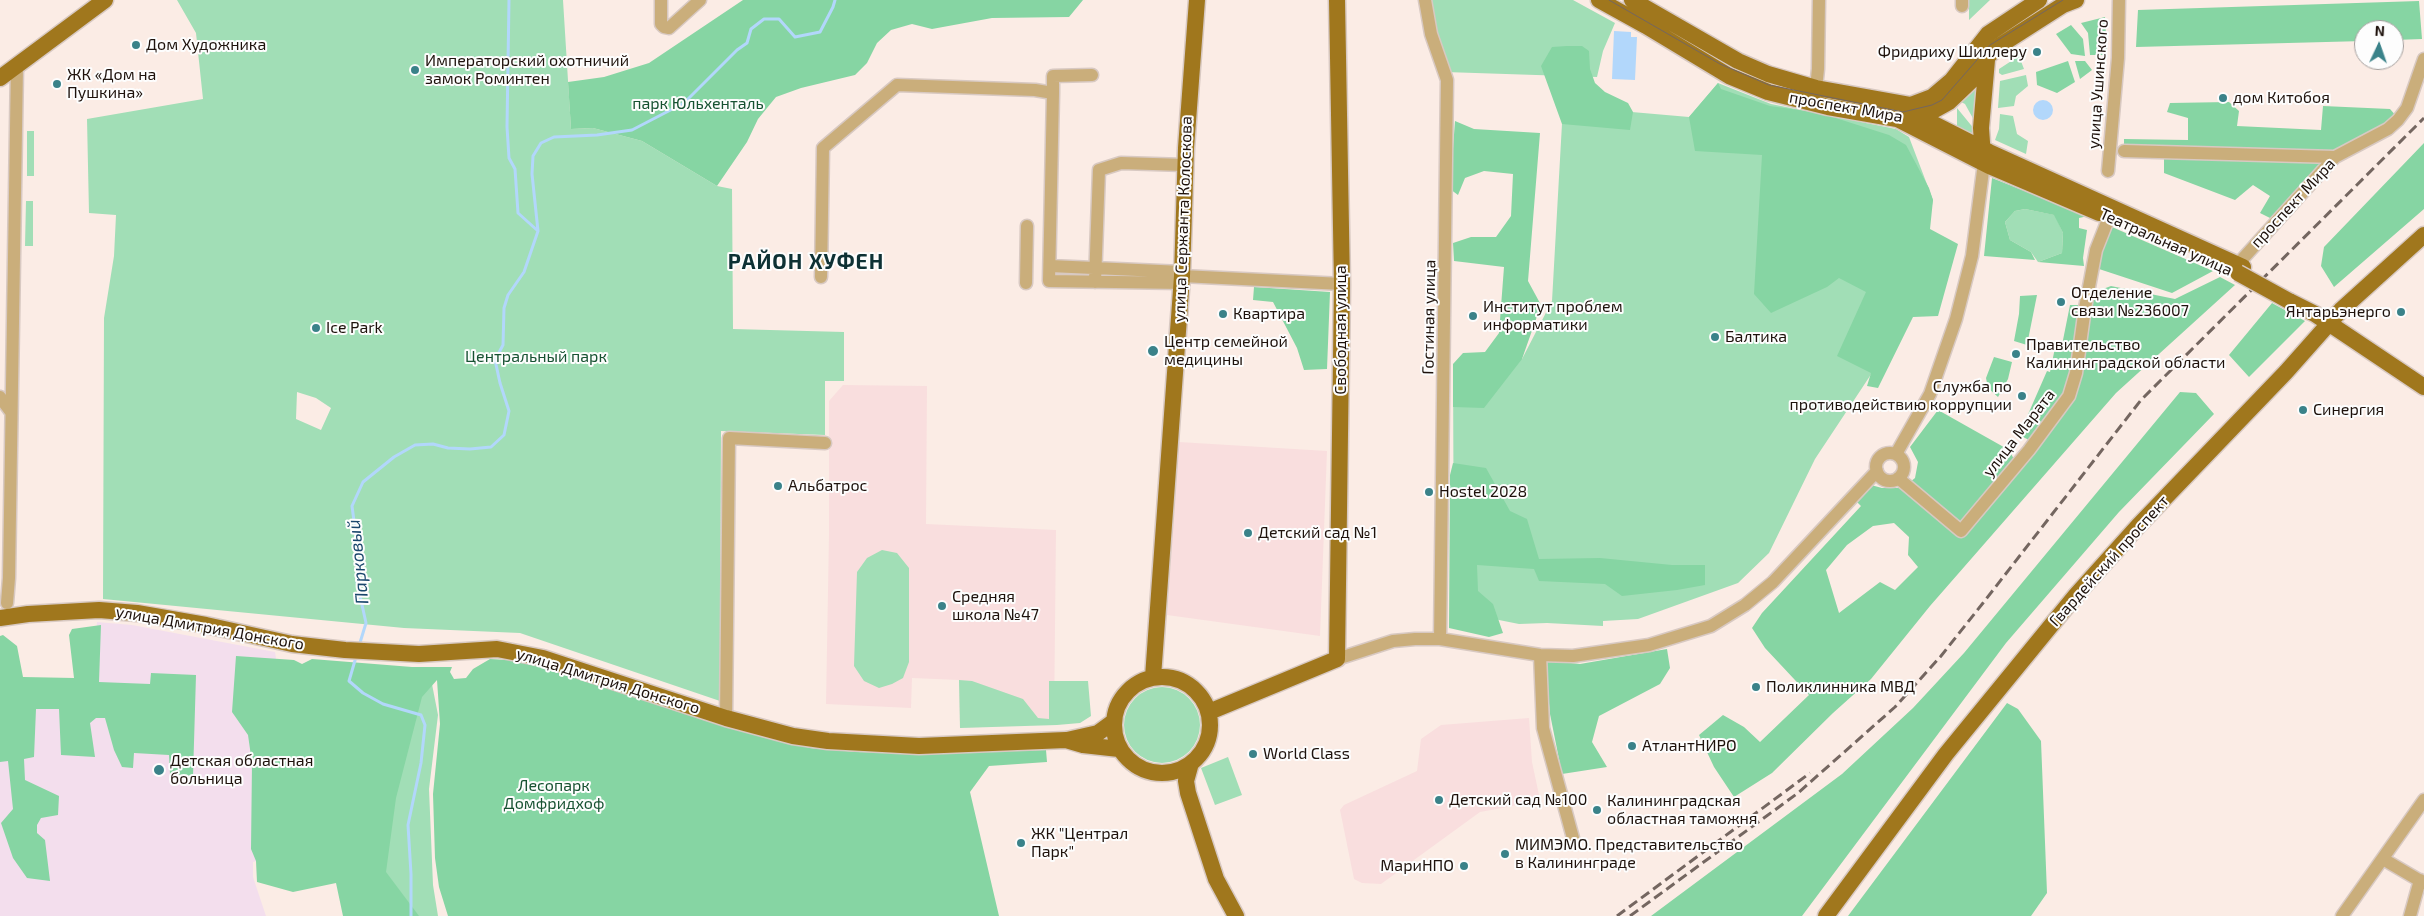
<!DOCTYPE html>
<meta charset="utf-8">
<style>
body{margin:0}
#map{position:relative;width:2424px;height:916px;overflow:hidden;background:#fbece5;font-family:"Exo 2",sans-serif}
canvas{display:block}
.north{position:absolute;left:2354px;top:20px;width:50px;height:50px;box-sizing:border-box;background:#fdfdfd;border:1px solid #a49f9d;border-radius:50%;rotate:3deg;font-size:14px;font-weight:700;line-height:20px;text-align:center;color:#1e120c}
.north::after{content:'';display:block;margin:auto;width:18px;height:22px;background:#3a8289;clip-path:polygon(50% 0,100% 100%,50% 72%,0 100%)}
</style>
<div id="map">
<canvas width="2424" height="916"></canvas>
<div class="north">N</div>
</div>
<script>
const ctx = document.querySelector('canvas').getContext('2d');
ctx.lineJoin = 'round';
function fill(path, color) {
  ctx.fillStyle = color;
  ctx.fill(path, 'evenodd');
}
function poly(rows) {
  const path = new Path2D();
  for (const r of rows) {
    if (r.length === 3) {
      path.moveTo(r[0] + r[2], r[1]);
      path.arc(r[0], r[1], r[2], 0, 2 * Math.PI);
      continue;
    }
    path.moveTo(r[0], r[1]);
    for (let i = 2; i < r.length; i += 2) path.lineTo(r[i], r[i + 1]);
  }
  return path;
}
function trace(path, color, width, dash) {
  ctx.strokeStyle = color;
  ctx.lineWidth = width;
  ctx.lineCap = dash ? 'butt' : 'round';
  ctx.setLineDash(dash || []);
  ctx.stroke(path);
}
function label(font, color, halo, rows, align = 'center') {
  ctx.font = font + ' "Exo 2",sans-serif';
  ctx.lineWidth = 4;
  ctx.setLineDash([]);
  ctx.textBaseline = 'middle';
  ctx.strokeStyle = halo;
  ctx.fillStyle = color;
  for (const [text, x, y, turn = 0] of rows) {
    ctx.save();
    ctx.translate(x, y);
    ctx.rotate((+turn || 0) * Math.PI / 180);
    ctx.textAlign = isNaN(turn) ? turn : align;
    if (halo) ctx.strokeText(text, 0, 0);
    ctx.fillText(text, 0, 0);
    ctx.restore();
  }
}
fill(poly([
 [843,385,927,386,926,524,1056,530,1054,724,960,728,959,680,912,678,911,708,826,704,829,534,829,401],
 [1179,442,1327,451,1320,636,1167,615],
 [1529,718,1532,762,1539,795,1513,806,1480,812,1381,884,1362,883,1354,879,1340,810,1344,805,1417,771,1421,739,1441,725]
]), '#f9dede');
fill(poly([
 [97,622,132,625,275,652,291,749,297,851,253,862,253,877,266,916,0,916,0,643,13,684,92,684]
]), '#f3deed');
fill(poly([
 [177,0,563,0,571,129,593,128,642,141,717,186,732,189,733,329,844,332,844,381,825,381,825,435,721,431,720,701,520,633,404,628,103,599,104,318,114,256,116,215,89,213,87,119,203,99,196,33],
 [297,392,316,398,331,408,321,430,296,419],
 [1425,0,1573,0,1615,23,1603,51,1597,77,1445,72],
 [1969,0,1990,0,1969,20],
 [2019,56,2024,69,2002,75,1999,73,1999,69],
 [2026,75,2028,86,2016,96,2014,106,1998,108,2000,81],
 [1980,76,1975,122,1965,104,1961,102],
 [1718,83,1771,104,1896,129,1909,137,1933,200,1911,314,1815,459,1769,553,1738,583,1638,619,1603,621,1603,626,1547,623,1519,624,1454,611,1453,364,1522,359,1552,301,1563,106,1689,117],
 [1957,108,1975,130,1975,137,1957,128],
 [2000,114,2013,116,2017,134,2028,141,2026,154,1995,140,1999,129],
 [27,131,34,131,34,176,27,176],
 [26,201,33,201,33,246,25,246],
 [2025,209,2055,215,2063,233,2062,253,2038,262,2031,252,2010,240,2005,222,2015,211],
 [882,550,897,553,909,568,909,662,903,678,892,684,879,688,864,681,854,666,857,572,867,558],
 [431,679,438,715,429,789,433,885,438,916,363,916,336,682],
 [959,680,972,681,1023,699,1038,718,1049,719,1049,681,1088,681,1091,716,1080,723,1057,725,960,728],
 [1162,725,38],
 [1228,757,1242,795,1215,805,1201,768]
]), '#a1deb6');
fill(poly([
 [743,0,1083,0,1069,17,992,18,932,29,912,24,891,30,877,43,867,63,855,75,801,88,776,97,758,119,747,142,717,186,642,141,593,128,571,129,568,82,604,77,649,63],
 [2419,1,2422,39,2394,40,2394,30,2364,30,2364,41,2136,47,2138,10],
 [2105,17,2107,55,2090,55,2088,33,2081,23],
 [2071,25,2083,39,2085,56,2071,54,2056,34],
 [1567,46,1582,46,1589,51,1590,69,1595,83,1605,92,1628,103,1633,112,1630,130,1562,124,1541,66,1552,47],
 [2068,61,2075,82,2057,93,2037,85,2036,72],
 [2075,61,2085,61,2092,70,2080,79],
 [1718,83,1721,89,1770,106,1820,113,1889,135,1906,145,1929,188,1933,200,1930,229,1958,244,1938,316,1913,317,1878,388,1867,386,1871,373,1837,356,1866,292,1839,278,1827,287,1771,313,1754,294,1762,155,1695,151,1689,117],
 [2229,102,2239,111,2237,126,2321,130,2323,106,2390,109,2397,117,2334,152,2124,145,2124,139,2188,140,2188,118,2167,112,2170,103],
 [1455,121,1474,129,1540,133,1528,281,1541,305,1522,359,1484,408,1453,407,1453,364,1463,353,1485,352,1499,333,1504,267,1454,261,1453,243,1471,237,1496,237,1511,216,1513,174,1484,171,1465,178,1458,195,1450,189],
 [2424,143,2424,209,2334,287,2321,266,2324,247],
 [2164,157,2327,159,2274,220,2260,213,2270,196,2253,185,2235,200,2164,173],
 [1992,178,2088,216,2079,218,2079,228,2087,230,2083,258,2084,266,2038,262,2062,253,2063,233,2054,215,2025,209,2015,211,2005,222,2010,240,2031,252,2035,260,1984,256],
 [2112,227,2213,271,2172,293,2096,268,2101,250],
 [2220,277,2235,285,2116,393,1930,606,1871,679,1833,713,1772,773,1734,797,1714,767,1699,735,1723,715,1744,727,1760,742,1809,695,1765,648,1752,628,1762,613,1861,506,1854,499,1871,485,1882,488,1903,488,1958,534,1965,536,2074,401,2081,373,2092,293,2111,286,2175,299],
 [1894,523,1909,537,1908,555,1918,567,1895,590,1880,582,1839,613,1826,570,1847,545,1873,526],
 [1254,287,1330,292,1327,369,1304,370,1297,348,1273,302,1253,300],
 [2037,295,2027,345,2014,341,2019,314,2020,296],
 [2272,303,2305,321,2249,377,2229,355],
 [2070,305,2081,305,2069,384,2031,441,2019,435,2047,371,2050,372,2056,343,2062,345],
 [1994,357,2012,362,2008,379,1998,397,1988,388,1986,378],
 [2180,392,2196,393,2214,414,2119,512,2006,643,1802,916,1651,916,1842,774,1913,708,1964,653],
 [1938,410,2009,450,2015,461,1962,523,1910,482,1915,478,1918,462,1910,447],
 [1453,463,1486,468,1510,511,1527,519,1539,559,1600,558,1672,565,1705,565,1705,585,1677,590,1622,596,1605,584,1539,581,1534,569,1477,565,1478,591,1493,604,1503,633,1489,637,1449,628,1450,475],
 [101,625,99,682,150,684,151,673,196,675,193,776,170,774,169,755,134,753,133,768,122,767,114,750,105,718,96,718,90,723,95,757,61,755,59,709,36,709,34,757,24,759,25,780,59,796,58,815,41,818,37,825,37,833,45,840,50,881,27,878,13,858,1,823,13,809,8,761,0,762,0,636,3,635,17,646,23,677,74,678,69,635,72,629],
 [1667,649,1670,668,1660,684,1599,716,1592,742,1607,767,1562,774,1550,714,1545,660,1580,664],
 [236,656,294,660,302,664,312,659,412,667,452,667,450,672,454,679,466,678,473,669,490,659,508,660,548,666,682,713,810,748,857,752,918,753,1046,750,1047,762,989,766,970,792,999,916,448,916,439,887,435,858,433,794,440,724,437,680,422,697,396,798,386,872,419,916,343,916,336,883,293,892,257,882,256,861,251,849,252,763,248,735,232,712],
 [2007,703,2018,709,2041,741,2047,893,2031,916,1848,916]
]), '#86d5a3');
fill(poly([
 [1614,31,1631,32,1631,37,1637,37,1635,80,1612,79],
 [2043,110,10]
]), '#b2d7fb');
trace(poly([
 [509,0,507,127,509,158,515,169,518,213,538,231],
 [359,646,366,623,357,582,357,544,352,506,363,482,394,457,415,445,433,444,448,448,470,449,491,447,504,435,509,411,500,383,495,360,503,345,504,308,508,295,524,272,538,231,532,174,533,156,541,143,554,137,597,135,632,130,684,103,737,50,747,43,751,29,764,19,779,19,795,37,820,32,833,7,835,0],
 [356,657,349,681,363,693,383,704,421,715,425,725,421,763,408,825,411,874,411,916]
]), '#b2d7fb', 3);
const minor = poly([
 [661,0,661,24,664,27,669,28,700,0],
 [1425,0,1431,34,1447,80,1440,639],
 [1962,6,1962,0],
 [1816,88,1818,69,1819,0],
 [1053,93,1053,76,1092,75],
 [2124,151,2335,157],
 [2108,171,2118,58,2119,0],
 [2238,264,2335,157,2388,129,2398,120,2407,108,2424,59],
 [1050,266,1182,272],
 [1182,276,1342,284],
 [821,277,823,148,897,85,1035,90,1053,93,1049,281,1182,283],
 [1095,282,1099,170,1121,163,1185,165],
 [1026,283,1027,226],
 [0,397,11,412],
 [1890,467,14],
 [1896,454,1930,394,1956,319,1972,256,1984,163],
 [1898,478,1961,531,2029,450,2069,396,2076,373,2085,308,2096,250,2113,207],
 [7,603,9,578,17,65],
 [1540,655,1543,728,1573,838],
 [1337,659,1393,641,1415,639,1440,639,1540,655,1573,656,1649,645,1711,626,1745,605,1773,582,1877,471],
 [726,718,729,438,825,443],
 [2383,859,2424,883],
 [2342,916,2424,800],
 [2410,916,2420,880]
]);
const major = poly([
 [1599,0,1646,26,1729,76,1768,92,1828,107,1897,119,1922,117,1949,102,1970,82,1987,57,1999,46,2063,5,2076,0],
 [1632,0,1738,61,1768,74,1816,88,1911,105,1932,97,1952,80,1988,34,2039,0],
 [0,78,105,0],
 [1914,114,1989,152,2243,267],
 [1899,120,1989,166,2099,213],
 [1983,157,1981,128,1987,60],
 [2289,301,2315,314,2424,387],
 [0,618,28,614,99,610,137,613,206,625,292,644,345,650,419,654,497,649,543,658,726,718,793,736,828,741,919,746,1066,740,1083,745,1119,749],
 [1153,677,1182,276,1186,148,1197,0],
 [1162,725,48],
 [1209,712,1337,659,1342,284,1337,0],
 [1067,740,1098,733,1113,722],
 [1191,763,1186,781,1188,793,1216,879,1236,916],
 [1826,916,1946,754,2076,595,2138,526,2286,372,2341,310,2424,235]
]);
trace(minor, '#d8c9c2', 15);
trace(major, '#d8c9c2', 19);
trace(minor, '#caae7b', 12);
trace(major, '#a0771d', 16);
trace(poly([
 [1609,0,1720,64,1769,85,1903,112,1932,105,1942,100,1990,45,2063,0]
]), '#746660', 1);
trace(poly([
 [1617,916,1810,773],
 [1630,916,1798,793,1895,707,1941,656,1983,603,2141,400,2424,118]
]), '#746660', 3, [10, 5]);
const majorBridge = poly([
 [2238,273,2289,301]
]);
trace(majorBridge, '#d8c9c2', 19, []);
trace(majorBridge, '#a0771d', 16);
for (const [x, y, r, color] of [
 [136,45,5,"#3a8289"],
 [2037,52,5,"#3a8289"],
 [415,70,5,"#3a8289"],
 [57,84,5,"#3a8289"],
 [2223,98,5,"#3a8289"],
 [2061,302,5,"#3a8289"],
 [2401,312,5,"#3a8289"],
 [1223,314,5,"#3a8289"],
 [1473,316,5,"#3a8289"],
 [316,328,5,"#3a8289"],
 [1715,337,5,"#3a8289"],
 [1153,351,6,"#3a8289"],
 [2016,354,5,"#3a8289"],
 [2022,396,5,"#3a8289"],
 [2303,410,5,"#3a8289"],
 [778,486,5,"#3a8289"],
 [1429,492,5,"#3a8289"],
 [1248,533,5,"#3a8289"],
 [942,606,5,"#3a8289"],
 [1756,687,5,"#3a8289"],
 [1632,746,5,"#3a8289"],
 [1253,754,5,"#3a8289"],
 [159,770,6,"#3a8289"],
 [1439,800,5,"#3a8289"],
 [1597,810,5,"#3a8289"],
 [1021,843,5,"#3a8289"],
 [1505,854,5,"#3a8289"],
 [1464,866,5,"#3a8289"]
]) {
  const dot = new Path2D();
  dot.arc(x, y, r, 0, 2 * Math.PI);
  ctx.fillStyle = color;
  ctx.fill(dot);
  trace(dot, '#fdfdfd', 2);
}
label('16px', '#1e120c', '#fdfdfd', [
 ["Дом Художника",146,45],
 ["Фридриху Шиллеру",2027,52,"right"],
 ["Императорский охотничий",425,61],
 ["замок Роминтен",425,79],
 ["ЖК «Дом на",67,75],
 ["Пушкина»",67,93],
 ["дом Китобоя",2233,98],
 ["Отделение",2071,293],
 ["связи №236007",2071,311],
 ["Институт проблем",1483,307],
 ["информатики",1483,325],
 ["Янтарьэнерго",2391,312,"right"],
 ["Квартира",1233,314],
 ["Ice Park",326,328],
 ["Балтика",1725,337],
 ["Центр семейной",1164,342],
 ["медицины",1164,360],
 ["Правительство",2026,345],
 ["Калининградской области",2026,363],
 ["Служба по",2012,387,"right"],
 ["противодействию коррупции",2012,405,"right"],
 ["Синергия",2313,410],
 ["Альбатрос",788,486],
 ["Hostel 2028",1439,492],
 ["Детский сад №1",1258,533],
 ["Средняя",952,597],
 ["школа №47",952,615],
 ["Поликлинника МВД",1766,687],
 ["АтлантНИРО",1642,746],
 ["World Class",1263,754],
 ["Детская областная",170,761],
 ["больница",170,779],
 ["Детский сад №100",1449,800],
 ["Калининградская",1607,801],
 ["областная таможня",1607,819],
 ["ЖК \"Централ",1031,834],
 ["Парк\"",1031,852],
 ["МИМЭМО. Представительство",1515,845],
 ["в Калининграде",1515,863],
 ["МариНПО",1454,866,"right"]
], 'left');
label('16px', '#1e120c', '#fdfdfd', [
 ["улица Ушинского",2098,84,-86],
 ["проспект Мира",1846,107,10],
 ["проспект Мира",2293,203,-47],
 ["улица Сержанта Колоскова",1183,219,-88],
 ["Театральная улица",2166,242,24],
 ["Гостиная улица",1429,317,-89],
 ["Свободная улица",1341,330,-90],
 ["улица Марата",2019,433,-52],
 ["Гвардейский проспект",2109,561,-48],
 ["улица Дмитрия Донского",210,628,10],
 ["улица Дмитрия Донского",608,681,17]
]);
label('16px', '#175232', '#fdfdfd', [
 ["парк Юльхенталь",698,104],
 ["Центральный парк",536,357],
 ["Лесопарк",554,786],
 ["Домфридхоф",554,804]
]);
label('italic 18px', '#19466c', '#fdfdfd', [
 ["Парковый",358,562,-96]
]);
ctx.letterSpacing = '1px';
label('bold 21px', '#0e3134', '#fdfdfd', [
 ["РАЙОН ХУФЕН",806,262]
]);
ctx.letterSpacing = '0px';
</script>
